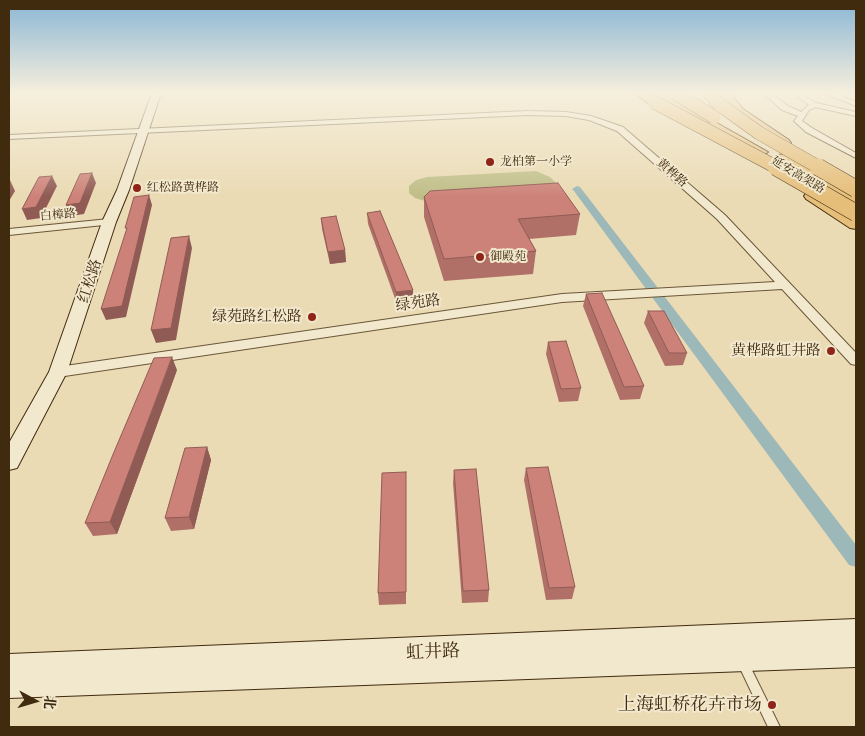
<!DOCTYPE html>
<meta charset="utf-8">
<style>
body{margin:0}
#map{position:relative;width:865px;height:736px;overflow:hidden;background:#eadbb4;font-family:"Libre Caslon Text","Noto Serif SC",serif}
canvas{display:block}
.frame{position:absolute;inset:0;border:10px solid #412b0f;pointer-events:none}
.north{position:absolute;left:10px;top:676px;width:50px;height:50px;-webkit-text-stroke:4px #f1e8ce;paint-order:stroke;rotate:96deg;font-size:14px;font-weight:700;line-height:20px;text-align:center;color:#412b0f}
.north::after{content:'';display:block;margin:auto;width:18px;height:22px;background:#412b0f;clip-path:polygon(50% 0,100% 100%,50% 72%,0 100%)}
</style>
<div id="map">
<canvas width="865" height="736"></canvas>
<div class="frame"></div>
<div class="north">北</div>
</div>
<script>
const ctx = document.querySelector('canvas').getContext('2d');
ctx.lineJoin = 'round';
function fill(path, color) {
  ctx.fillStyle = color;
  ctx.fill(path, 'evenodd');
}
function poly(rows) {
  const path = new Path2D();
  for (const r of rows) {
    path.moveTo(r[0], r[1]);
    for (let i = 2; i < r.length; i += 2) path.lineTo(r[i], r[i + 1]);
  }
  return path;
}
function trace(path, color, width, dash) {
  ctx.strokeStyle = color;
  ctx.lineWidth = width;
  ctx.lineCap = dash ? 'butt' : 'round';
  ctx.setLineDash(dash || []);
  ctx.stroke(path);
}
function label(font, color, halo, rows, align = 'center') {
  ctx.font = font + ' "Libre Caslon Text","Noto Serif SC",serif';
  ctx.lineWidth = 4;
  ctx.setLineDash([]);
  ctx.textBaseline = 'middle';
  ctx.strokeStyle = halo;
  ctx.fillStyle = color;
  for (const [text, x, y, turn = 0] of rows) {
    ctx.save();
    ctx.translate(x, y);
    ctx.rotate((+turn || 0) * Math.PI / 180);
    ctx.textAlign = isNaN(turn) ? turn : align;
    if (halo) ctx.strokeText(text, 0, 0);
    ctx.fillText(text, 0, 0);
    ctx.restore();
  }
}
fill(poly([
 [536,171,550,177,556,183,558,189,435,204,415,198,409,193,409,186,416,180,427,177]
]), '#bfbe87');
fill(poly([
 [577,186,580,187,856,545,856,567,849,565,574,191,572,189,577,186]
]), '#9db8b8');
const lane = poly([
 [743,659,747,660,780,727,768,727,738,664,739,660,743,659]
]);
const street = poly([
 [763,93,771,93,788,106,801,112,809,105,792,93,800,93,816,103,856,112,856,116,815,107,809,110,802,121,812,128,856,153,856,158,806,132,794,121,798,116,782,110,763,93],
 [824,93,834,93,856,102,856,106,824,93],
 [528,111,566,112,591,116,623,127,725,215,856,353,856,365,851,364,782,289,562,302,58,377,53,375,51,372,53,369,58,367,562,294,775,282,717,219,617,131,589,120,566,116,528,115,9,139,9,135,528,111],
 [109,219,114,222,113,224,9,235,9,229,109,219]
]);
const secondary = poly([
 [152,93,161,93,129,190,116,222,67,372,17,468,9,470,9,443,49,372,102,222,117,190,152,93],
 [856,619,856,667,9,698,9,654,856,619]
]);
const primary = poly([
 [650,93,664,93,768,152,762,156,757,155,650,93],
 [719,93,730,93,743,109,789,140,791,143,789,146,781,146,735,113,719,93]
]);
const highway = poly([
 [635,93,649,93,660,102,654,106,650,105,635,93],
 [784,154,856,193,856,205,850,203,779,161,777,158,779,155,784,154],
 [812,191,818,193,856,217,856,229,850,228,806,199,804,196,806,193,812,191]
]);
trace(lane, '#6b5738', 2);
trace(street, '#6b5738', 2);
trace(secondary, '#412b0f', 2);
trace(primary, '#412b0f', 2);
trace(highway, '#412b0f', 2);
fill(lane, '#f1e8ce');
fill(street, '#f1e8ce');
fill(secondary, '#f1e8ce');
fill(primary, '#e5be7a');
fill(highway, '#e5be7a');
const highwayBridgeFar1 = poly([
 [675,93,714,117],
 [709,93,720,105,759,133,820,168],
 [654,102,778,168]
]);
const highwayBridge = poly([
 [776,167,856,213],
 [818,167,856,189]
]);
trace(highwayBridgeFar1, '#412b0f', 14, []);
trace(highwayBridge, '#412b0f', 18, []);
trace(highwayBridgeFar1, '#e5be7a', 13);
trace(highwayBridge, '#e5be7a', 17);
fill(poly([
 [424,197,580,214,576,235,529,239,536,251,533,274,444,281,424,217],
 [367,213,413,302,397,304,368,224],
 [321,218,345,250,346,262,330,264,322,229],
 [586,294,644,386,640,399,620,400,583,306],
 [648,311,687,353,683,365,665,366,644,323],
 [548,342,581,388,578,401,559,402,546,354],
 [177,370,117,534,93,536,85,523],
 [207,447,211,460,194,529,171,531,165,518],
 [526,468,575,587,572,599,546,600,524,480],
 [454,470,489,590,488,602,462,603,453,483],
 [406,472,406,604,379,605,378,593]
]), '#b07068');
fill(poly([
 [92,173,96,183,84,214,71,216,66,205],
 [52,176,57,186,41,218,27,220,22,209],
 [10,180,15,191,9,201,9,182],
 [149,195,152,205,126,317,106,320,101,309],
 [189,236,192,248,176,340,156,343,151,330],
 [345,250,346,262,330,264,328,252],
 [413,290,413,302,397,304,396,292],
 [172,357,177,370,117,534,110,522],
 [207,447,211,460,194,529,189,517]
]), '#905b55');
const building = poly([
 [92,173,80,203,66,205,80,174,92,173],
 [52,176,36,207,22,209,39,177,52,176],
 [558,183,580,214,518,219,536,251,444,259,424,197,430,191,558,183],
 [149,195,122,306,101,309,127,228,125,228,134,197,149,195],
 [380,211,413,290,396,292,367,213,380,211],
 [336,216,345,250,328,252,321,218,336,216],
 [189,236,171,328,151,330,171,238,189,236],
 [602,293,644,386,624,387,586,294,602,293],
 [648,311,664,311,687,353,669,353,648,311],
 [566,341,581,388,561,389,548,342,566,341],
 [172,357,110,522,85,523,114,452,154,358,172,357],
 [207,447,189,517,165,518,185,448,207,447],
 [548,467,575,587,549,588,526,468,548,467],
 [476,469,489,590,463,591,454,470,476,469],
 [406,472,406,592,378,593,382,473,406,472]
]);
fill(building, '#cd8279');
trace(building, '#905b55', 1);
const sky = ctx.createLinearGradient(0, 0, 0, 197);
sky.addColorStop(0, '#8ab6d5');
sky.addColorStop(0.47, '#f6efdd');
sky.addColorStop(1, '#f6efdd00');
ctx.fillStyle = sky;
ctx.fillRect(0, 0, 865, 197);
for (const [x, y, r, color] of [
 [490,162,5,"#8f2418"],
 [137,188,5,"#8f2418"],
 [480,257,5,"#8f2418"],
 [312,317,5,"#8f2418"],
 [831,351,5,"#8f2418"],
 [772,705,5,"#8f2418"]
]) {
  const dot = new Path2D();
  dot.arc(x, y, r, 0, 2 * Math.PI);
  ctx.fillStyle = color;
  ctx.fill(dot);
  trace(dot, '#f1e8ce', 2);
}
label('12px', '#412b0f', '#f1e8ce', [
 ["龙柏第一小学",500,162],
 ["红松路黄桦路",147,188],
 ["御殿苑",490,257]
], 'left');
label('12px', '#412b0f', '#f1e8ce', [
 ["黄桦路",672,173,41],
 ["延安高架路",798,175,31],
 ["白樟路",58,215,-5]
]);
label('15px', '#412b0f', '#f1e8ce', [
 ["红松路",90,281,-72],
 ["绿苑路",418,303,-8]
]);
label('15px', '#412b0f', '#f1e8ce', [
 ["绿苑路红松路",302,317],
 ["黄桦路虹井路",821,351]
], 'right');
label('18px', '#412b0f', '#f1e8ce', [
 ["虹井路",433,652,-2]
]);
label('18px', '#412b0f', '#f1e8ce', [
 ["上海虹桥花卉市场",762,705]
], 'right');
</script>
